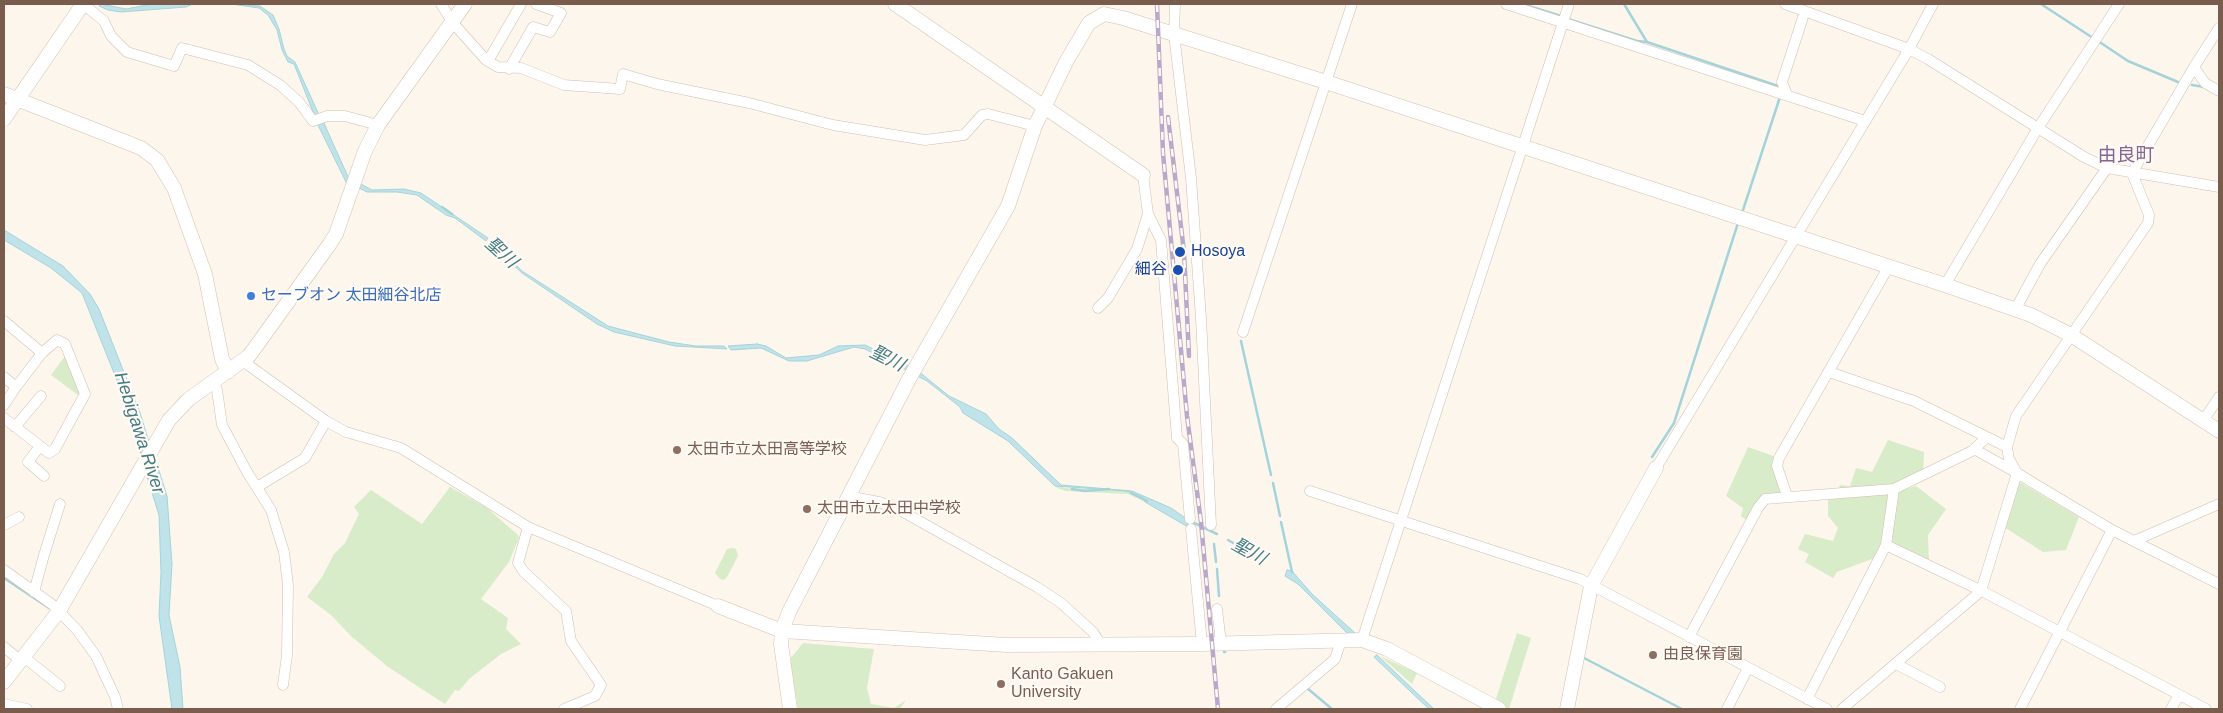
<!DOCTYPE html>
<meta charset="utf-8">
<style>
body{margin:0}
#map{position:relative;width:2223px;height:713px;overflow:hidden;background:#fdf6ec;font-family:Arial,sans-serif}
canvas{display:block}
.frame{position:absolute;inset:0;border:5px solid #7a5c4d;pointer-events:none}
</style>
<div id="map">
<canvas width="2223" height="713"></canvas>
<div class="frame"></div>
</div>
<script>
const ctx = document.querySelector('canvas').getContext('2d');
ctx.lineJoin = 'round';
function fill(path, color) {
  ctx.fillStyle = color;
  ctx.fill(path, 'evenodd');
}
function poly(rows) {
  const path = new Path2D();
  for (const r of rows) {
    path.moveTo(r[0], r[1]);
    for (let i = 2; i < r.length; i += 2) path.lineTo(r[i], r[i + 1]);
  }
  return path;
}
function trace(path, color, width, dash) {
  ctx.strokeStyle = color;
  ctx.lineWidth = width;
  ctx.lineCap = dash ? 'butt' : 'round';
  ctx.setLineDash(dash || []);
  ctx.stroke(path);
}
function label(font, color, halo, rows, align = 'center') {
  ctx.font = font + ' Arial,"Noto Sans JP",sans-serif';
  ctx.lineWidth = 4.5;
  ctx.setLineDash([]);
  ctx.textBaseline = 'middle';
  ctx.strokeStyle = halo;
  ctx.fillStyle = color;
  for (const [text, x, y, turn = 0] of rows) {
    ctx.save();
    ctx.translate(x, y);
    ctx.rotate((+turn || 0) * Math.PI / 180);
    ctx.textAlign = isNaN(turn) ? turn : align;
    if (halo) ctx.strokeText(text, 0, 0);
    ctx.fillText(text, 0, 0);
    ctx.restore();
  }
}
fill(poly([
 [68,352,82,398,51,375],
 [1888,440,1924,452,1923,475,1894,489,1880,556,1837,572,1833,578,1805,562,1809,554,1798,549,1805,534,1833,541,1838,528,1828,516,1828,499,1838,492,1840,485,1850,486,1856,468,1872,472],
 [1748,447,1779,458,1783,485,1779,494,1765,499,1749,522,1741,516,1743,508,1726,496],
 [2016,480,2079,517,2066,550,2043,552,2001,525],
 [1056,485,1065,488,1126,491,1143,497,1145,502,1128,494,1065,491,1057,488],
 [1916,486,1946,509,1928,535,1929,563,1891,545,1897,492],
 [450,487,487,508,518,535,519,538,509,562,481,599,508,618,506,629,521,644,501,654,469,679,459,691,455,690,445,704,388,667,351,636,331,615,307,597,322,577,334,554,345,543,359,514,354,507,371,490,422,524],
 [733,548,736,549,738,556,727,577,724,580,720,579,715,573,727,549],
 [1517,633,1531,638,1509,709,1495,702],
 [803,643,874,649,867,688,871,704,894,708,906,700,900,709,798,709,790,659],
 [1380,656,1417,673,1412,684]
]), '#d8ecc9');
const water = poly([
 [101,4,126,9,152,4,193,4,186,7,121,12,108,10,99,6,101,4],
 [231,4,260,6,273,15,279,29,284,49,287,56,295,62,319,115,315,117,294,64,288,62,282,50,277,30,268,15,259,8,231,4],
 [323,121,349,179,347,184,317,123,323,121],
 [359,183,372,190,404,189,421,193,488,238,486,241,455,218,446,215,417,195,397,192,367,192,357,187,359,183],
 [4,230,63,266,90,294,99,309,140,413,149,442,141,455,120,388,82,293,51,268,4,240,4,230],
 [491,240,522,271,608,326,669,342,696,346,724,346,727,349,675,346,614,332,597,324,522,273,489,243,491,240],
 [757,344,766,346,786,358,819,355,838,346,865,345,909,366,906,370,865,349,854,347,807,361,789,361,761,348,731,350,728,346,757,344],
 [918,371,949,396,986,414,999,429,1012,438,1061,485,1132,491,1171,508,1187,519,1188,527,1145,502,1143,497,1126,491,1055,486,1008,441,963,413,960,407,927,381,915,375,918,371],
 [154,455,167,496,172,564,169,615,180,667,183,709,172,709,159,616,161,572,159,515,145,470,154,455],
 [1287,570,1292,571,1312,594,1355,633,1351,637,1298,584,1285,576,1287,570],
 [1377,655,1418,694,1434,709,1429,709,1374,657,1377,655]
]);
fill(water, '#bfe3e8');
trace(water, '#a5d3da', 1);
trace(poly([
 [1522,4,1561,16],
 [1624,4,1647,42,1778,86,1778,89],
 [2041,4,2093,38],
 [1568,19,1637,41,1647,42],
 [2098,41,2128,61,2178,82],
 [2192,85,2204,87],
 [442,207,452,214],
 [1742,213,1780,97],
 [1241,341,1271,475],
 [1652,457,1674,423,1738,223],
 [1273,483,1280,516],
 [1072,489,1085,491,1109,489],
 [1131,493,1147,501],
 [1192,522,1217,534],
 [1281,522,1292,572],
 [1228,540,1258,557],
 [1214,544,1216,562],
 [1217,569,1219,596],
 [4,578,49,608],
 [1224,652,1225,652],
 [1584,658,1682,709],
 [1307,688,1332,709]
]), '#a5d3da', 2.5);
const street = poly([
 [83,4,104,21,111,36,127,52,174,66,182,48,248,65,280,85,299,102,313,121,327,116,345,116,378,125],
 [441,4,453,23,486,60,498,67,521,68,564,85,620,89,623,74,657,84,749,103,833,125,925,140,964,135,982,115,988,114,1035,126],
 [1175,4,1174,34,1191,178,1201,318,1211,525],
 [1506,4,1865,121],
 [1785,4,1909,49,1928,59,2084,157,2107,168,2219,187],
 [488,61,521,4],
 [2194,67,2205,83,2219,91],
 [509,69,533,27,550,32,561,13,536,4],
 [1787,95,1782,82,1805,11],
 [2132,173,2149,215,2148,223,2016,416,2007,447,2009,459,2017,473,2035,484,2112,530,2219,584],
 [2132,173,2194,67,2219,28],
 [1143,175,1148,214,1161,240,1177,438,1183,444,1190,519],
 [1945,285,2038,128,2119,4],
 [1098,308,1108,298,1137,249,1148,214],
 [2015,310,2040,264,2107,168],
 [4,321,42,353,16,387,4,377],
 [1243,332,1352,4],
 [244,362,326,421,346,432,401,448,528,527,718,606],
 [1829,372,1914,401,2007,447],
 [213,382,217,390,222,425,247,472,271,510,284,552,288,585,287,655,283,685],
 [4,405,16,387],
 [4,418,49,453,55,449,85,394,65,344,57,340,42,353],
 [2203,421,2219,397],
 [15,427,41,396],
 [40,446,28,462,44,476],
 [1656,468,1909,49,1933,4],
 [257,487,305,458,326,421],
 [1310,491,1580,579,1827,709],
 [847,496,879,502,896,508,1037,587,1061,603,1093,632,1101,645],
 [1787,496,1777,466,1779,458,1889,266],
 [4,525,19,517],
 [528,527,518,563,524,572,566,611,571,641,601,685,595,696,564,709],
 [1191,529,1202,644],
 [2134,541,2219,504],
 [1886,545,1982,591,2206,709],
 [4,570,53,605,77,630,96,656,115,697,118,709],
 [34,592,44,555,60,504],
 [1217,609,1221,643],
 [1689,637,1758,508,1765,499,1894,489,1972,451,1987,437],
 [1362,640,1569,4],
 [4,647,21,661],
 [24,657,60,686],
 [1896,664,1940,687],
 [1807,699,1886,545,1894,489],
 [4,704,27,709],
 [1276,709,1335,659,1341,641],
 [1727,709,1748,668],
 [1842,709,1981,591,2017,473,1974,449],
 [2020,709,2112,530],
 [2171,709,2179,695]
]);
const secondary = poly([
 [895,4,1143,175],
 [4,94,141,148,157,160,174,188,205,274,222,359,228,372],
 [4,119,83,4],
 [718,606,782,631,1007,645,1202,644,1362,640,1387,649,1499,709],
 [4,682,59,611,169,420,189,399,249,356,329,245,336,234,365,151,378,125,465,4],
 [790,709,781,644,782,631,789,612,909,379,1008,206,1035,126,1066,62,1089,23,1104,14,1123,18,1326,82,1945,285,2031,315,2071,335,2219,431],
 [1567,709,1591,586,1656,468]
]);
trace(street, '#d1beb0', 11);
trace(secondary, '#d6c0b0', 15);
trace(street, '#fff', 10);
trace(secondary, '#fff', 14);
const rail = poly([
 [1157,4,1163,153,1187,416,1201,522,1218,709],
 [1168,117,1184,252,1189,356]
]);
trace(rail, '#b9a8c9', 4.5);
trace(rail, '#fffaf3', 2.5, [8]);
for (const [x, y, r, color] of [
 [1180,252,6,"#1a4fb4"],
 [1178,270,6,"#1a4fb4"],
 [251,296,5,"#3f7fe0"],
 [677,450,5,"#8d6e63"],
 [807,509,5,"#8d6e63"],
 [1653,655,5,"#8d6e63"],
 [1001,684,5,"#8d6e63"]
]) {
  const dot = new Path2D();
  dot.arc(x, y, r, 0, 2 * Math.PI);
  ctx.fillStyle = color;
  ctx.fill(dot);
  trace(dot, '#fffaf3', 2);
}
label('16px', '#164399', '#fffaf3', [
 ["Hosoya",1191,252],
 ["細谷",1167,270,"right"]
], 'left');
label('16px', '#366cbe', '#fffaf3', [
 ["セーブオン 太田細谷北店",261,296]
], 'left');
label('16px', '#785e54', '#fffaf3', [
 ["太田市立太田高等学校",687,450],
 ["太田市立太田中学校",817,509],
 ["由良保育園",1663,655],
 ["Kanto Gakuen",1011,675],
 ["University",1011,693]
], 'left');
label('italic 18px', '#437c86', '#fffaf3', [
 ["聖川",501,253,42],
 ["聖川",887,359,26],
 ["Hebigawa River",139,433,72],
 ["聖川",1249,552,29]
]);
label('19px', '#846695', '#fffaf3', [
 ["由良町",2126,156]
]);
</script>
